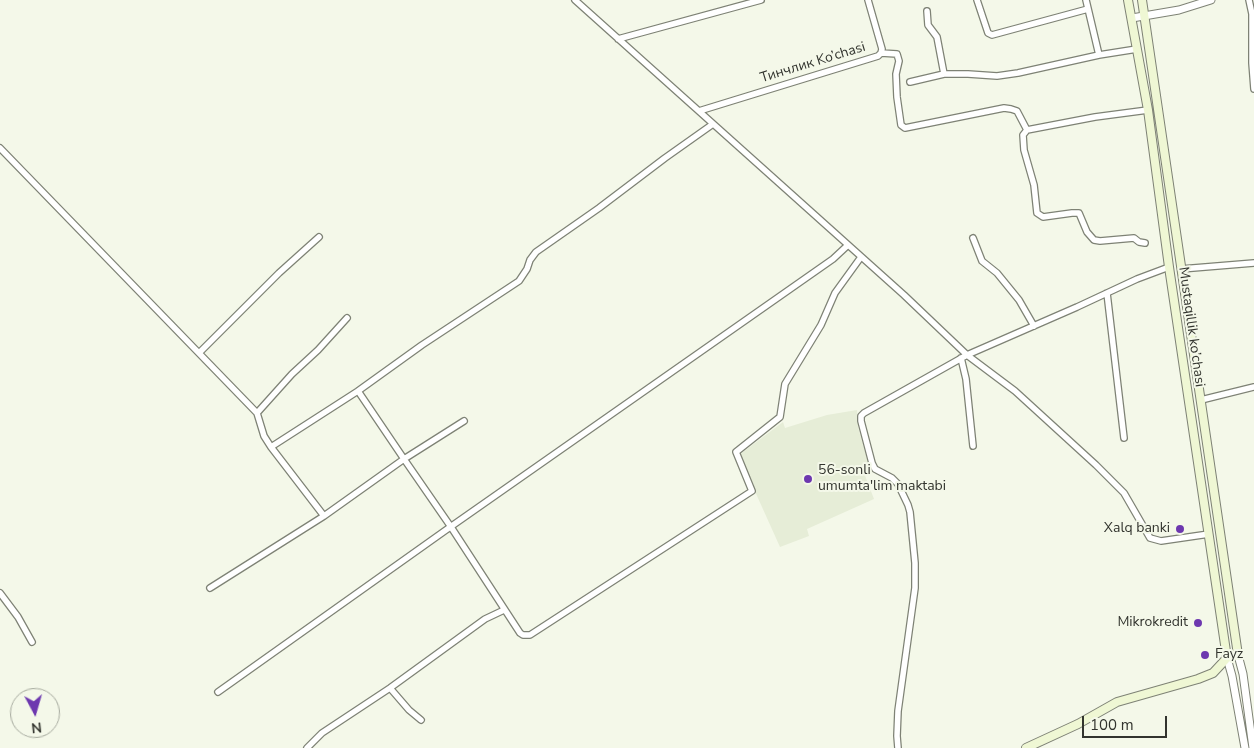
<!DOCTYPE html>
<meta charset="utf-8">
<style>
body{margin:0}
#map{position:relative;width:1254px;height:748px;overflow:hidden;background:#f4f8e9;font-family:"Nunito Sans",sans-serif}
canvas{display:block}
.north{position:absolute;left:10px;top:688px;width:50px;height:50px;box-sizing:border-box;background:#f4f8e9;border:1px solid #a6aa9e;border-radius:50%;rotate:174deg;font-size:14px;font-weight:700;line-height:20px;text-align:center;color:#32342e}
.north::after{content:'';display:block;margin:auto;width:18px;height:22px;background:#6d38af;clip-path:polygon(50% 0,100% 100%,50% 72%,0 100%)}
.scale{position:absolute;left:1082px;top:716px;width:85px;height:22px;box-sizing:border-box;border:2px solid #32342e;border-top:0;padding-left:6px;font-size:15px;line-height:18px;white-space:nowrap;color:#32342e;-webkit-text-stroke:4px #f4f8e9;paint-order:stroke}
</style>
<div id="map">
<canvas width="1254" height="748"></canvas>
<div class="north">N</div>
<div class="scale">100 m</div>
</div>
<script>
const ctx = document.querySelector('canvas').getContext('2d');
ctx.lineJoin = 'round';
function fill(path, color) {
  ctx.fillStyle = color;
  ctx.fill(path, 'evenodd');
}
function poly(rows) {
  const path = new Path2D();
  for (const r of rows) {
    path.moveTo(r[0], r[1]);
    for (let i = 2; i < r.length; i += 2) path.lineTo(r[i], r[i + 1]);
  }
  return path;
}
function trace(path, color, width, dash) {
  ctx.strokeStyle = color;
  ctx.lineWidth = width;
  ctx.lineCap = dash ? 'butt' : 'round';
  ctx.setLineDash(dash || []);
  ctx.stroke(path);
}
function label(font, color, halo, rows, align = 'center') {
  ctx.font = font + ' "Nunito Sans",sans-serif';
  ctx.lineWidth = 4;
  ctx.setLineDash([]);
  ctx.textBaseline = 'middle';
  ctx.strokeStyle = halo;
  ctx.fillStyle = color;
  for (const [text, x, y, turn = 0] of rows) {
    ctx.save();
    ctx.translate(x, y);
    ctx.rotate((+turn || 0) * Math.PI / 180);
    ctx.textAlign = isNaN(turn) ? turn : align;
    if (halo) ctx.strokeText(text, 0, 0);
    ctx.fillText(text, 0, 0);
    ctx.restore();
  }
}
fill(poly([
 [857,410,858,427,871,473,864,473,874,499,807,529,809,536,780,547,753,487,754,485,739,455,783,422,785,428,827,415]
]), '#e6edd7');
const minor = poly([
 [575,0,904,295,967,355,1015,391,1096,465,1124,493,1150,538,1161,541,1209,534],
 [977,0,988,33,992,35,1088,9],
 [1086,0,1099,55],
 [1249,0,1252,14,1252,63,1254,89],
 [927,11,928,25,937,37,944,74],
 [618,39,761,0],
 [881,53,897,54,899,61,896,74,897,97,901,125,905,128,1004,108,1011,109,1017,111,1027,130],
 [910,82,944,74,968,74,997,76,1018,73,1099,55,1137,49],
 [699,111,878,56,881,53,882,49,868,0],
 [0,148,257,413],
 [973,238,982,261,997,273,1019,300,1034,326],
 [1145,243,1139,242,1134,238,1100,241,1094,240,1087,232,1079,213,1072,213,1043,217,1037,213,1034,185,1024,150,1023,135,1027,130,1095,117,1148,110],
 [1181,269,1254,263],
 [1107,293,1124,438],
 [199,353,279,273,319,237],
 [961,358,966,379,973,446],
 [1201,400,1254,387],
 [464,421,404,459,451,527,520,633,523,635,530,635,752,491,736,452,780,417,785,384,821,325,835,293,861,257],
 [271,447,358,391],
 [324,516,271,447,264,436,257,413,292,374,318,350,347,318],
 [210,588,324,516,404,459,358,391,422,345,519,281,527,269,530,260,536,252,599,208,665,158,713,124],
 [0,593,18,617,32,642],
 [390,688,409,710,421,720],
 [218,692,446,530,833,259,848,245],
 [307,748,322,733,390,688,485,619,504,610],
 [898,748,897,736,898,711,915,588,915,563,910,512,908,505,898,484,892,478,875,469,872,463,861,421,861,416,864,413,967,355,1077,307,1137,279,1169,267]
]);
const tertiary = poly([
 [1132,18,1179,10,1211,0],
 [1238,655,1243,674,1253,748],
 [1227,658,1232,676,1245,748]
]);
const secondary = poly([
 [1128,0,1148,110,1169,267,1227,658],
 [1026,748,1078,724,1117,702,1198,679,1213,673,1227,658,1238,655,1142,0]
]);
trace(minor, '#7e8275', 8);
trace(tertiary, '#7e8275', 9);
trace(secondary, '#7e8275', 10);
trace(minor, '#fff', 5.5);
trace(tertiary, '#fff', 7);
trace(secondary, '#eff7d4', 8);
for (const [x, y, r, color] of [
 [808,479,5,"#6d38af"],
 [1180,529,5,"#6d38af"],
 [1198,623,5,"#6d38af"],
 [1205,655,5,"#6d38af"]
]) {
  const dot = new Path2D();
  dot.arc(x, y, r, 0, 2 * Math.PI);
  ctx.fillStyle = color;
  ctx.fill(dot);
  trace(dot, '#f4f8e9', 2);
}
label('14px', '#32342e', '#f4f8e9', [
 ["Тинчлик Ko’chasi",813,63,-17],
 ["Mustaqillik ko’chasi",1191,327,82]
]);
label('14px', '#32342e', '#f4f8e9', [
 ["56-sonli",818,471],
 ["umumta'lim maktabi",818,487],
 ["Xalq banki",1170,529,"right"],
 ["Mikrokredit",1188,623,"right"],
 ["Fayz",1215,655]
], 'left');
</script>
